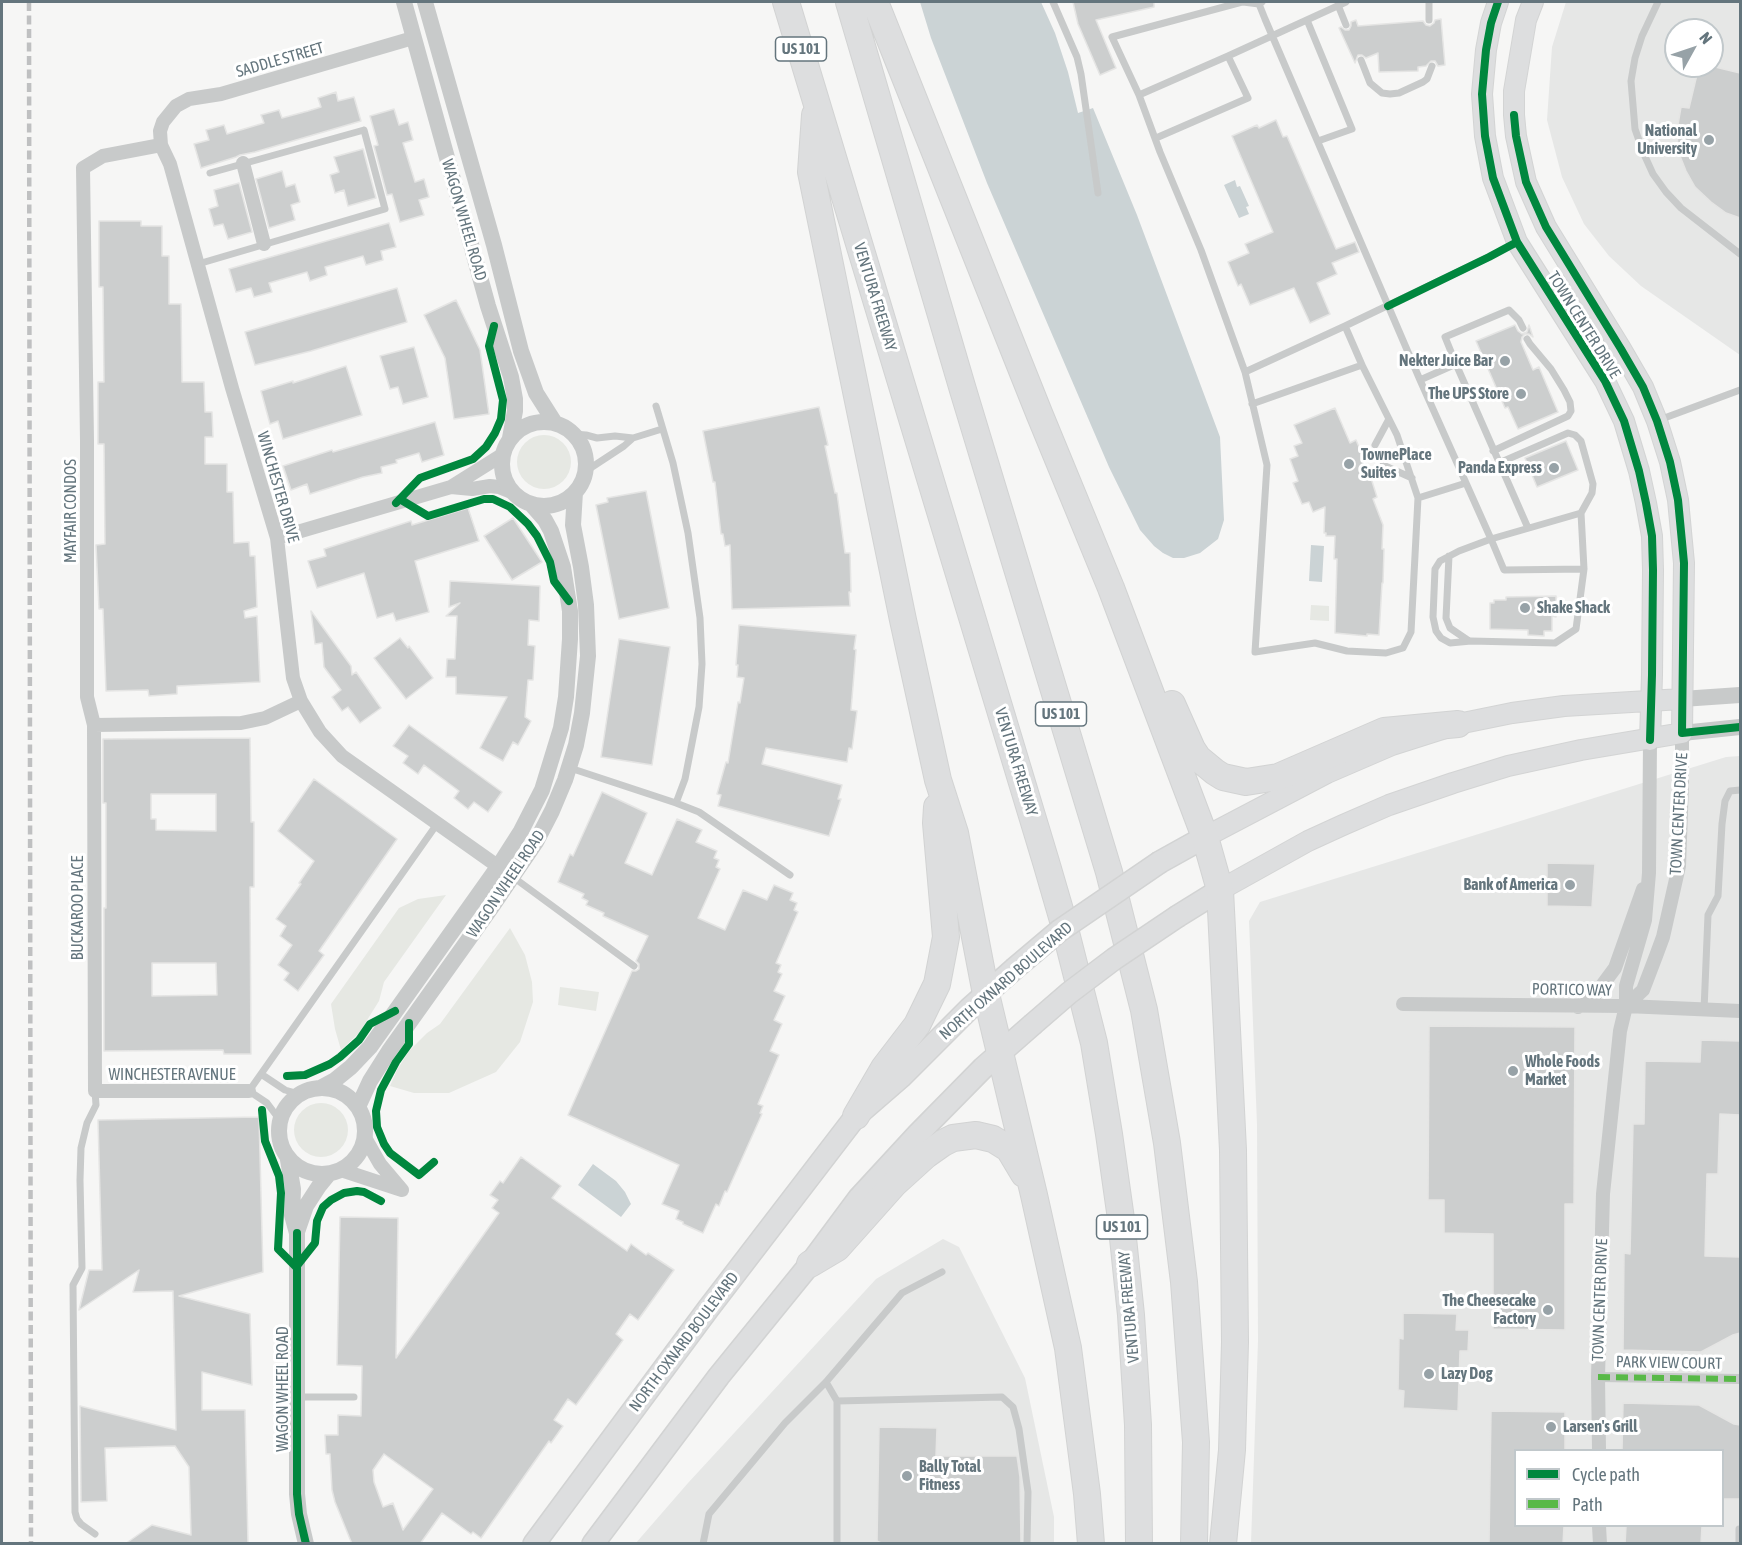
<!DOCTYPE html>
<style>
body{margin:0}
#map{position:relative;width:1742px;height:1545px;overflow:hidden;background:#f6f6f5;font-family:"Asap Condensed",sans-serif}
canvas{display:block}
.frame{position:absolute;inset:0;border:3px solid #64757d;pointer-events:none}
.legend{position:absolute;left:1514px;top:1449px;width:210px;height:78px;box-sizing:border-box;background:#fff;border:2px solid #c1c8cb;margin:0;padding:8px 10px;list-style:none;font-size:18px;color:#64757d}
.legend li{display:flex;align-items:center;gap:12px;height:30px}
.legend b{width:30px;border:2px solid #c1c8cb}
.north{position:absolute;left:1664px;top:18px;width:60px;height:60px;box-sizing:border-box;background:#fff;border:2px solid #c1c8cb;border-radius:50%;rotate:50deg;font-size:16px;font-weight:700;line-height:24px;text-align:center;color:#64757d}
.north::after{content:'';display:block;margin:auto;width:21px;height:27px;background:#97a2a7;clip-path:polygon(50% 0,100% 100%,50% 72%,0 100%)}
</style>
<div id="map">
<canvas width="1742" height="1545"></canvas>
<div class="frame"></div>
<ul class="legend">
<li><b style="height:8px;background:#00873e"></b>Cycle path</li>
<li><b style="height:8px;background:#58b947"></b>Path</li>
</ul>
<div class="north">N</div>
</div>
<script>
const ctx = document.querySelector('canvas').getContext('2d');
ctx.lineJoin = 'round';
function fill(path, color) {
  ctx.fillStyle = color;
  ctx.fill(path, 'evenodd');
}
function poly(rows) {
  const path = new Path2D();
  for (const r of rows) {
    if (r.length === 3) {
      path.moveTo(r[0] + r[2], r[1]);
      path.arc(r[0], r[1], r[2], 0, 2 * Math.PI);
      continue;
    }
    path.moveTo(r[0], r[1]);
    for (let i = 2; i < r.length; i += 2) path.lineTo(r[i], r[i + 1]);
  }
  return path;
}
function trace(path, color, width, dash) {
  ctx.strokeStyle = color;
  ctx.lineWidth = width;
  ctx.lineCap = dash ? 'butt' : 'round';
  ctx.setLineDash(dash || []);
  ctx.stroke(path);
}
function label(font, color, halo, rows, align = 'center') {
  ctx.font = font + ' "Asap Condensed",sans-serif';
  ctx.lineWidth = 6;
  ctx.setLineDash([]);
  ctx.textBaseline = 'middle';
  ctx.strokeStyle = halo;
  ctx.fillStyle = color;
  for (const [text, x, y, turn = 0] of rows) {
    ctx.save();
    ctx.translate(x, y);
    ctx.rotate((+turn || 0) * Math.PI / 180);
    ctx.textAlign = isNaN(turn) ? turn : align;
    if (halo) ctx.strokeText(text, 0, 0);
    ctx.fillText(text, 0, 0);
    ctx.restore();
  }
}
fill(poly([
 [1566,2,1740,2,1740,355,1641,286,1609,256,1584,224,1562,177,1547,120,1552,47],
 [1676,30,1712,30,1712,66,1676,66],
 [1740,756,1740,1543,1251,1543,1258,1341,1257,1125,1249,921,1260,902,1726,757],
 [1516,1450,1722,1450,1722,1526,1516,1526],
 [943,1239,959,1247,1025,1378,1054,1517,1054,1543,635,1544,688,1483,876,1279]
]), '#e6e7e6');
fill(poly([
 [544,462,27],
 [1311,605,1329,606,1329,621,1310,620],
 [446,895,384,982,379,1001,359,1033,341,1050,335,1029,331,1004,399,908,418,899],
 [510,928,525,955,532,982,533,1002,520,1042,496,1072,449,1093,414,1093,390,1086,397,1070,409,1051,427,1033,440,1024],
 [560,987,599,992,596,1011,558,1005],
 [321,1130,27]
]), '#e6e8e3');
fill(poly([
 [920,2,1041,2,1055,33,1068,72,1078,113,1093,108,1137,215,1220,437,1224,520,1218,539,1200,553,1184,558,1173,558,1163,553,1154,546,1140,530,1109,467,987,183,931,38],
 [1235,180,1237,187,1240,186,1249,206,1246,207,1249,214,1239,218,1224,185],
 [1311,545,1324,546,1322,582,1309,581],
 [593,1164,616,1181,625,1192,631,1204,621,1217,578,1185]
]), '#cbd3d5');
const building = poly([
 [1073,2,1154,2,1154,7,1096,20,1116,68,1100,75,1078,24,1073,2],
 [1441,19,1445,65,1438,66,1435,61,1431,61,1426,66,1418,67,1418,71,1379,72,1378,53,1366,58,1362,55,1358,55,1355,63,1339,28,1341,27,1345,30,1349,30,1351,26,1351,22,1356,20,1358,26,1423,21,1426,25,1430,26,1434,23,1435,20,1441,19],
 [1699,66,1711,66,1740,73,1740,218,1726,213,1711,202,1695,187,1686,171,1678,151,1677,130,1681,107,1689,108,1699,66],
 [336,92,338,101,354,97,361,121,255,152,240,155,236,157,201,168,194,144,209,140,206,130,224,125,227,134,264,123,261,115,279,110,282,118,308,111,321,107,318,98,336,92],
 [394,109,399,125,408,122,413,140,403,143,415,182,424,179,429,197,419,200,424,215,400,222,392,194,387,195,374,146,378,145,370,116,394,109],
 [1276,120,1283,137,1287,136,1336,249,1355,242,1359,252,1332,263,1337,274,1317,283,1330,314,1310,323,1294,288,1250,305,1241,284,1238,286,1228,262,1249,253,1245,244,1273,232,1232,136,1257,125,1259,128,1276,120],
 [363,149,376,198,348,206,344,190,335,193,330,175,339,172,334,157,363,149],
 [282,171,286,187,295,184,300,202,291,205,295,220,269,228,256,179,282,171],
 [239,183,252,232,228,239,223,224,214,226,209,209,218,206,214,190,239,183],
 [99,221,141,221,141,226,162,226,162,256,169,256,169,304,181,304,182,382,204,382,205,412,212,412,213,437,205,437,205,464,227,464,227,492,233,492,234,543,249,542,250,556,255,556,257,607,244,611,245,618,257,616,260,682,177,686,177,694,149,696,148,690,106,691,103,609,99,609,96,545,105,544,104,444,98,444,98,382,104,382,103,287,99,287,99,221],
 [389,223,396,247,381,251,383,260,366,265,363,256,325,267,327,275,310,281,307,272,269,283,272,292,254,297,251,288,236,292,229,269,389,223],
 [397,288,407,322,311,351,255,365,245,332,397,288],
 [456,300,480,350,489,414,454,419,445,358,424,315,456,300],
 [1515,325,1518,331,1522,334,1527,332,1529,325,1533,337,1529,334,1525,334,1522,337,1521,342,1533,370,1539,367,1558,412,1518,429,1508,407,1505,408,1476,341,1515,325],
 [414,347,428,397,403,404,398,387,390,389,380,356,414,347],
 [346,366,362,415,283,439,278,421,270,424,261,391,293,381,293,383,346,366],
 [819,407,828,445,825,446,835,493,837,493,845,553,850,553,851,592,849,592,850,606,732,609,730,545,725,546,723,534,721,534,715,482,713,482,703,431,819,407],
 [1335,408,1350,443,1356,440,1371,475,1370,475,1377,497,1373,499,1383,525,1382,549,1384,549,1383,583,1382,583,1379,635,1367,634,1367,636,1335,633,1337,559,1334,559,1335,536,1326,536,1326,533,1324,533,1325,507,1313,512,1309,502,1302,504,1293,483,1298,481,1290,459,1298,456,1294,446,1302,443,1294,425,1335,408],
 [435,422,444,455,422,462,419,453,396,460,397,463,381,467,382,473,363,477,310,494,307,484,291,490,283,466,332,450,333,452,435,422],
 [1566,441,1578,470,1537,487,1525,458,1566,441],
 [646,491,669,608,619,619,596,505,608,502,607,498,646,491],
 [468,508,479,541,415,561,429,612,396,621,393,613,377,618,364,573,317,588,308,561,326,556,324,549,411,521,412,525,468,508],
 [513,518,542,562,512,580,484,536,513,518],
 [450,581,540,586,539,621,529,620,528,645,535,646,533,680,528,680,525,717,531,721,518,745,513,742,503,761,480,748,507,697,456,694,456,677,446,677,447,659,455,659,457,616,446,616,460,603,449,607,450,581],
 [1556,596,1556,617,1552,616,1552,631,1544,631,1544,636,1528,635,1528,630,1490,629,1490,603,1494,603,1494,600,1506,600,1506,597,1556,596],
 [311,611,351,666,352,675,356,672,381,708,360,723,348,707,342,711,332,697,341,690,324,667,322,643,315,644,311,611],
 [739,625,856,635,854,649,856,650,851,710,857,711,852,749,849,748,847,762,766,748,762,764,842,785,838,799,841,799,829,836,718,806,721,795,717,794,726,762,728,763,738,702,740,703,744,678,737,677,738,665,736,665,739,625],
 [400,638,408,648,409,646,433,678,406,699,374,658,400,638],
 [619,639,670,647,652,765,601,757,619,639],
 [409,725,502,792,488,812,474,802,468,809,454,798,459,791,424,765,418,774,403,763,408,756,393,746,409,725],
 [250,738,251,822,254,822,254,887,250,887,251,1054,224,1054,223,1050,104,1051,104,908,106,908,106,803,103,803,103,739,250,738],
 [151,794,216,794,216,831,156,830,156,819,151,819,151,794],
 [152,963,216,963,217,995,152,996,152,963],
 [314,779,397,839,319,951,324,955,298,991,284,980,289,973,278,965,292,945,280,936,286,926,276,919,301,884,299,883,314,861,278,831,314,779],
 [602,792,647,813,625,863,652,875,677,819,702,830,696,842,717,851,714,858,719,860,716,867,720,869,698,918,725,930,743,890,767,900,774,885,793,893,790,900,797,903,794,910,798,912,776,963,781,965,778,972,782,974,774,991,785,996,774,1020,782,1024,770,1051,779,1055,758,1104,763,1106,760,1113,762,1114,727,1192,725,1191,719,1206,716,1204,703,1233,683,1224,683,1222,676,1219,679,1211,662,1204,679,1165,568,1115,632,971,636,971,639,969,639,964,636,961,648,936,603,916,604,913,586,905,588,901,582,898,584,894,558,882,570,854,573,856,602,792],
 [1547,863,1595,864,1592,907,1547,906,1547,863],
 [1429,1026,1575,1027,1574,1204,1565,1204,1565,1330,1493,1329,1493,1234,1444,1233,1444,1200,1428,1200,1429,1026],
 [1701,1040,1740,1041,1740,1115,1720,1114,1718,1174,1707,1174,1705,1256,1740,1257,1740,1333,1733,1335,1701,1352,1623,1350,1624,1253,1630,1254,1633,1124,1644,1124,1645,1061,1700,1062,1701,1040],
 [259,1117,263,1272,179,1296,250,1314,252,1385,202,1372,202,1410,245,1410,248,1544,125,1544,152,1525,191,1535,189,1467,175,1446,105,1448,107,1501,81,1502,80,1406,176,1430,173,1291,133,1292,139,1270,79,1310,89,1270,102,1270,98,1120,259,1117],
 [521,1157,561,1186,552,1198,627,1251,631,1244,646,1255,648,1253,674,1270,638,1320,630,1314,616,1334,623,1340,576,1405,568,1399,554,1420,563,1426,551,1443,549,1441,481,1538,473,1532,471,1534,442,1513,420,1544,352,1544,335,1502,332,1490,330,1454,326,1454,325,1435,338,1435,338,1415,361,1416,362,1366,337,1365,340,1217,398,1218,396,1358,499,1213,492,1208,498,1200,490,1195,500,1181,503,1183,521,1157],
 [384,1454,433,1489,403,1530,393,1503,383,1507,374,1482,373,1470,384,1454],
 [1403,1313,1457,1314,1456,1330,1469,1330,1468,1351,1460,1351,1458,1411,1403,1408,1404,1391,1398,1390,1399,1338,1403,1339,1403,1313],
 [1623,1403,1699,1405,1734,1424,1740,1425,1740,1499,1722,1499,1722,1450,1622,1450,1623,1403],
 [1491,1411,1565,1412,1565,1450,1515,1450,1515,1526,1564,1526,1563,1544,1489,1544,1491,1411],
 [879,1427,937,1428,936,1456,1017,1456,1020,1477,1021,1543,883,1544,877,1541,879,1427],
 [1626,1526,1702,1526,1701,1544,1625,1544,1626,1526]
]);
fill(building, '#cccece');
trace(building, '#e5e5e4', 1.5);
const secondary = poly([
 [1498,2,1491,23,1486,50,1482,94,1485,136,1493,178,1517,242,1605,381,1624,421,1639,471,1646,503,1652,536,1653,570,1652,675,1650,740],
 [1205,837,1327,773,1392,745,1458,724,1512,713,1564,706,1682,699],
 [1220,890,1308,841,1343,825,1389,805,1453,783,1508,766,1581,750,1682,733,1684,563,1678,500,1670,462,1657,421,1643,387,1621,349,1546,227,1526,182,1516,136,1514,115,1514,91,1526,20,1533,2]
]);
const primary = poly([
 [1160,862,1205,837],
 [1178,916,1220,890],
 [534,1544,708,1309,856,1116,901,1077,970,1008,1014,969],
 [593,1544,719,1376,810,1264,859,1198,918,1134,983,1068,1032,1025]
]);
const motorway = poly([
 [786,2,1046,862,1062,917,1094,1043,1109,1134,1121,1219,1131,1315,1138,1425,1139,1544],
 [849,2,963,390,1109,872,1144,1010,1167,1143,1184,1282,1196,1442,1194,1544],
 [875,2,1039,413,1111,588,1205,837,1220,890,1233,1150,1235,1342,1232,1450,1223,1544],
 [815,115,811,172,903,620,938,780,955,833,986,994,1034,1195,1068,1348,1087,1494,1091,1544],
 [1172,704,1192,749,1198,758,1215,772,1223,777,1246,782,1278,777,1384,731,1458,724],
 [856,1116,884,1068,917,1025,937,984,946,937,936,823,937,807],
 [810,1264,837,1248,894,1184,926,1155,943,1143,953,1138,976,1135,993,1139,1009,1149,1024,1174]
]);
trace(secondary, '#d3d4d4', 22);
trace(primary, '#d2d3d3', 24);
trace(motorway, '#d2d3d3', 28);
trace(poly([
 [1053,2,1077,57,1081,74,1098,193],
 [1243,2,1259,4],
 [1262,2,1259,4,1265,19,1420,380,1491,539,1504,570,1584,569,1581,513,1491,539,1459,551,1440,561,1435,569,1433,617,1436,631,1441,638,1450,643,1471,641,1555,643,1576,629,1584,569],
 [1658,2,1642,36,1635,58,1631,81,1635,129,1643,152,1653,174,1666,192,1681,208,1740,254],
 [1338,5,1346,25],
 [1307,20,1352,129,1318,141],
 [1429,20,1429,2],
 [1228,56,1346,2],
 [1361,60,1370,83,1382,93,1390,94,1399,93,1423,82,1427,79,1432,66],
 [1139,95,1112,37,1242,2],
 [1156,138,1248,98,1228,56,1139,95,1160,152,1201,250,1245,372],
 [198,264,385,209,364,130,210,173],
 [1345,326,1245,372,1267,465,1255,652,1315,643,1347,651,1386,653,1403,648,1411,632,1418,498,1466,483],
 [1456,364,1528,528],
 [1362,365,1345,326,1489,257,1515,243],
 [1420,380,1456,364,1445,337,1509,310,1519,320,1523,328],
 [1252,404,1362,365,1397,435,1418,498],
 [656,406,673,463,688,533,700,618,702,664,699,707,685,779,676,803],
 [1659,420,1740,390],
 [574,434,586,435,597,438,615,436,633,438,624,446,586,471],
 [633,438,662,429],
 [1375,445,1389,419],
 [1493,451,1568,416,1571,411,1570,402,1564,390,1551,369,1530,344,1527,339],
 [1499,463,1568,433,1575,435,1581,441,1593,484,1592,493,1581,513],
 [1383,465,1412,478],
 [1449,556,1446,618,1450,628,1469,641],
 [570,768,676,803,699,812,790,875],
 [513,877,634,966],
 [1704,1010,1708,915,1718,896,1722,824,1725,801,1730,791,1740,790],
 [261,1074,285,1090,299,1094],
 [279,1119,267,1103,249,1091,437,824],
 [826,1382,837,1401,1002,1397,1013,1407,1019,1429,1028,1492,1027,1544],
 [299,1397,354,1397],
 [837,1401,837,1544],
 [95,1534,81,1524,77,1519,75,1512,73,1285,82,1268,80,1180,81,1148,87,1123,96,1105,95,1091],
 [703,1544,709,1514,785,1423,826,1382,902,1293,942,1272],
 [1739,1544,1739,1529]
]), '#c8caca', 7);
trace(poly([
 [1598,1377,1740,1379]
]), '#c8caca', 10);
trace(poly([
 [413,38,221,94,189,99,176,106,163,122,160,131,161,145,170,164,232,388,277,538,293,678,301,701,320,732,342,756,513,877],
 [161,145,103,156,83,168,87,441,87,697,94,725,95,1091,249,1091],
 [243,163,264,244],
 [451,487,472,489,490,486,499,487,514,493],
 [277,538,451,487,502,455],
 [94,725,241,723,265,718,301,701],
 [1403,1004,1626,1006,1740,1011],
 [1626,1006,1643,990,1656,956,1663,937,1679,866,1682,784,1682,733],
 [1578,1007,1595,995,1615,968,1643,889],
 [364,1136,380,1164,402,1190],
 [341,1170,402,1190],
 [1599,1450,1598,1377,1603,1194,1620,1031,1626,1006,1626,986,1645,920,1649,873,1650,740],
 [1599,1526,1600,1544]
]), '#c8caca', 14);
trace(poly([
 [404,2,488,306,511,377,515,399,515,411,510,438],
 [425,2,494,245,521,351,536,393,555,423],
 [544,464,42],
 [1682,699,1740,695],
 [1682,733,1740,727],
 [322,1087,335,1080,351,1067,370,1047,498,867,521,831,542,790,561,728,566,697,570,639,570,611,563,567,551,531,545,520,531,504],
 [322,1131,43],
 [358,1107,370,1081,389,1051,491,908,536,842,552,811,565,780,576,745,582,713,588,656,586,605,581,567,573,525,575,492],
 [288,1160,293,1189,292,1215,297,1233,297,1494,299,1514,306,1544],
 [297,1232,306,1206,319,1186,328,1175]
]), '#c8caca', 16);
trace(secondary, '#dddedf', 20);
trace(primary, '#dddedf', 21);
trace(motorway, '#dddedf', 26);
trace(poly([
 [29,2,31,1544]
]), '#bfc0c1', 4.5, [9, 4.5]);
const primaryBridge = poly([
 [1014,969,1059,931,1160,862],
 [1032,1025,1069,993,1114,959,1178,916]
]);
trace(primaryBridge, '#d2d3d3', 24, []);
trace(primaryBridge, '#dddedf', 21);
trace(poly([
 [1598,1377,1740,1379]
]), '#58b947', 6, [12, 6]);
trace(poly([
 [1498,2,1491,23,1486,50,1482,94,1485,136,1493,178,1517,242,1605,381,1624,421,1639,471,1646,503,1652,536,1653,570,1652,675,1650,740],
 [1514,115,1516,136,1526,182,1546,227,1621,349,1643,387,1657,421,1670,462,1678,500,1684,563,1682,733,1740,727],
 [1388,306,1489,257,1517,242],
 [403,501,428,516,484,499,493,499,510,507,528,524,537,536,550,562,554,581,569,601],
 [396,503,420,478,473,459,486,447,495,433,501,419,503,400,489,346,494,326],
 [409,1023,409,1044,396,1062,381,1090,376,1111,377,1127,384,1144,390,1153,419,1175,434,1162],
 [287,1076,305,1075,330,1064,340,1057,359,1040,370,1024,395,1011],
 [262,1110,265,1141,279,1176,281,1193,278,1249,296,1267,315,1243,317,1221,323,1207,331,1200,344,1193,357,1191,364,1192,381,1201],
 [297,1233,297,1494,299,1514,306,1544]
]), '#00873e', 8);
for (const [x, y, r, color] of [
 [1709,140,6,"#97a2a7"],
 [1505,361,6,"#97a2a7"],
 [1521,394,6,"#97a2a7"],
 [1349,464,6,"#97a2a7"],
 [1554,468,6,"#97a2a7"],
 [1525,608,6,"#97a2a7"],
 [1570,885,6,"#97a2a7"],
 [1513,1071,6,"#97a2a7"],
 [1548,1310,6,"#97a2a7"],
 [1429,1374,6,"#97a2a7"],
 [1551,1427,6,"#97a2a7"],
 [907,1476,6,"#97a2a7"]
]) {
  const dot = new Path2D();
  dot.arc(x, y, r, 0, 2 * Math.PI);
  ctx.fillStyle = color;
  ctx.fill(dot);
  trace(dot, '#fff', 2);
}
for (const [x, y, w] of [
 [801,49,51],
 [1061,714,51],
 [1122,1227,51]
]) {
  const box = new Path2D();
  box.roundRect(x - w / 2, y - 12, w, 24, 4.5);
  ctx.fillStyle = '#fff';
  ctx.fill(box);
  trace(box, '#64757d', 1.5);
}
label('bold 15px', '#64757d', null, [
 ["US 101",801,49],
 ["US 101",1061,714],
 ["US 101",1122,1227]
]);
label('16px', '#64757d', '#fff', [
 ["SADDLE STREET",280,60,-16],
 ["WAGON WHEEL ROAD",464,220,74],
 ["VENTURA FREEWAY",875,297,73],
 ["TOWN CENTER DRIVE",1584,325,58],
 ["WINCHESTER DRIVE",278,487,74],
 ["MAYFAIR CONDOS",71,511,-90],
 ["VENTURA FREEWAY",1016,762,73],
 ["TOWN CENTER DRIVE",1679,814,-87],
 ["WAGON WHEEL ROAD",506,884,-56],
 ["BUCKAROO PLACE",78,908,-90],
 ["NORTH OXNARD BOULEVARD",1006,981,-41],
 ["PORTICO WAY",1572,990,1],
 ["WINCHESTER AVENUE",172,1075],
 ["TOWN CENTER DRIVE",1600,1300,-88],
 ["VENTURA FREEWAY",1129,1307,-95],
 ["NORTH OXNARD BOULEVARD",684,1342,-53],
 ["PARK VIEW COURT",1669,1363,1],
 ["WAGON WHEEL ROAD",283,1389,-90]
]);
label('bold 16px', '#64757d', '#fff', [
 ["National",1697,131],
 ["University",1697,149],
 ["Nekter Juice Bar",1493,361],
 ["The UPS Store",1509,394],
 ["TownePlace",1361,455,"left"],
 ["Suites",1361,473,"left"],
 ["Panda Express",1542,468],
 ["Shake Shack",1537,608,"left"],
 ["Bank of America",1558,885],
 ["Whole Foods",1525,1062,"left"],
 ["Market",1525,1080,"left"],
 ["The Cheesecake",1536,1301],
 ["Factory",1536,1319],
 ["Lazy Dog",1441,1374,"left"],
 ["Larsen's Grill",1563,1427,"left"],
 ["Bally Total",919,1467,"left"],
 ["Fitness",919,1485,"left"]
], 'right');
</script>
